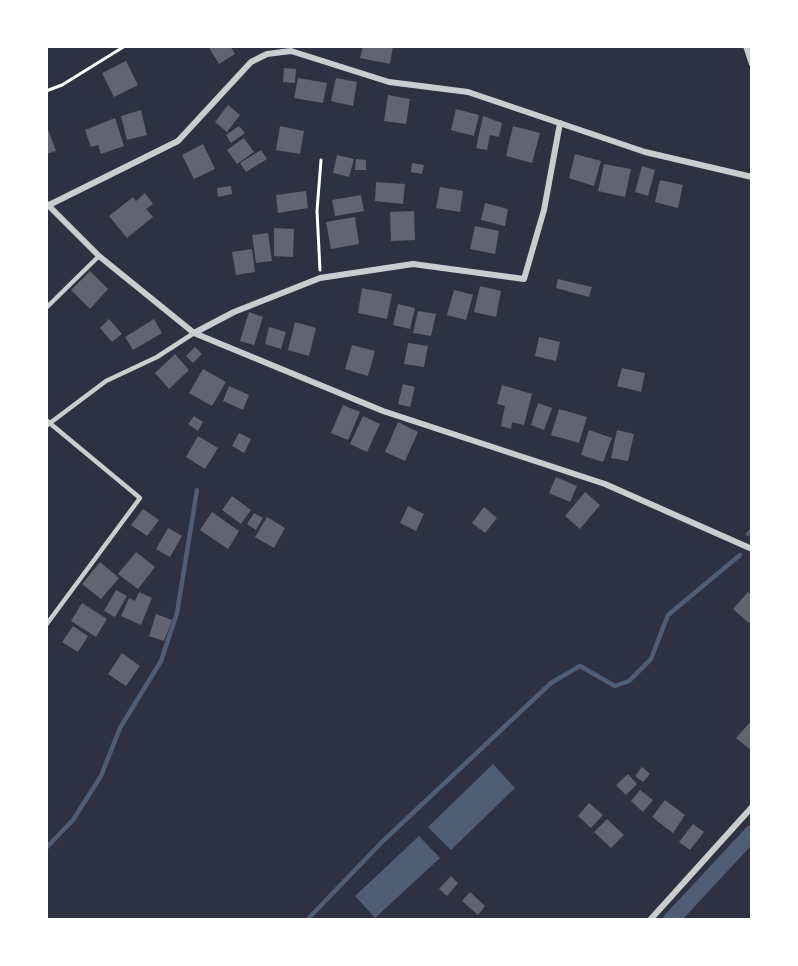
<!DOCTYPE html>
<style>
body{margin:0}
#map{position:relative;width:798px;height:966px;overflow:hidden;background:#2d3142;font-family:Lato,sans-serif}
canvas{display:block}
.frame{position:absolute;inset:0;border:48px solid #fff;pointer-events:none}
</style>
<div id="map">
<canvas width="798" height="966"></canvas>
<div class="frame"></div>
</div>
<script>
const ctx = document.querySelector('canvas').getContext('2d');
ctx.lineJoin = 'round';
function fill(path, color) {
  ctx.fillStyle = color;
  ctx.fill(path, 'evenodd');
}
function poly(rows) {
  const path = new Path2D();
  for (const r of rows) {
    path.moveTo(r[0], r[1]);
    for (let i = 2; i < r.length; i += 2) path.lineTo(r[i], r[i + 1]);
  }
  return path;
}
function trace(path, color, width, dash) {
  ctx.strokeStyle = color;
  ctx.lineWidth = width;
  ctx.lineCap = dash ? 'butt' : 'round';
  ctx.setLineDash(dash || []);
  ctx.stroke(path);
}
fill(poly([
 [493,764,515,788,451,850,428,827],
 [419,836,440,858,375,918,355,896]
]), '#4f5d75');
trace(poly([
 [748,534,752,530],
 [46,848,73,820,101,776,120,728,161,661,177,613,197,490],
 [307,920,382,842,551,683,580,666,615,686,629,681,651,659,668,615,740,555]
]), '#4f5d75', 4.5);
trace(poly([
 [671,920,752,833]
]), '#4f5d75', 16);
fill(poly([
 [208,46,230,46,235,54,219,64],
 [363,46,393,46,390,64,360,58],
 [126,61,138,85,114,97,102,73],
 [284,68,296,69,295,83,283,82],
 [298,78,327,83,323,103,294,98],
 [336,78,357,82,353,106,331,101],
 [388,95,410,99,406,124,384,121],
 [228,105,240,115,227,132,215,122],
 [456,109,479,115,474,136,451,130],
 [141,110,147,135,127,140,121,116],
 [483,116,502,123,499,137,490,135,487,150,476,148],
 [115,118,124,146,101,154,98,145,91,147,85,130],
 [46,124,56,151,46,154],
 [239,126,245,133,231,143,226,135],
 [280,126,304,131,300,154,276,150],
 [513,126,540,133,532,163,506,156],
 [244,138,254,152,237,164,227,150],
 [203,144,215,169,194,179,182,155],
 [261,150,267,159,246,172,240,163],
 [575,154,601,161,594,186,569,178],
 [337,155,354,159,349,177,333,173],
 [356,159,366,160,366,170,355,170],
 [412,163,424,165,422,174,411,172],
 [604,164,631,169,625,197,598,191],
 [642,166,655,170,648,196,635,192],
 [660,180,683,185,678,208,655,202],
 [376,182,405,184,403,204,375,201],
 [231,186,232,194,218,197,217,188],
 [440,187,463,191,460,212,436,208],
 [306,191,308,208,278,213,276,195],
 [145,193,153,204,146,209,153,217,127,238,109,216,133,197,136,201],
 [361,195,364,211,335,216,332,200],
 [485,203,508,209,505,226,481,220],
 [414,211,415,240,391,241,390,212],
 [355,217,359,244,331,249,326,222],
 [475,226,499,231,495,254,470,249],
 [274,228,294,229,293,257,274,256],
 [268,233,272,261,256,263,252,235],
 [252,249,255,272,236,275,232,252],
 [90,271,108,289,90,309,71,290],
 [558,279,592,287,589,297,556,288],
 [480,286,501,291,496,317,474,312],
 [362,288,392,294,387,319,358,313],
 [454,290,473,295,466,320,447,315],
 [398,304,415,308,410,329,393,325],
 [418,311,436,314,431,336,413,333],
 [249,312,263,317,254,345,240,341],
 [109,319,122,334,112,342,100,328],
 [154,319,162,333,133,350,125,337],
 [295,322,316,328,309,356,288,350],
 [269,327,286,332,281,349,265,344],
 [539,337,560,342,556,361,535,356],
 [408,343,428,346,424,367,404,364],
 [352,345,375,351,368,376,345,369],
 [195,347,202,354,193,363,186,356],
 [175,354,189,370,169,389,155,373],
 [622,368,645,373,641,392,617,386],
 [203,369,226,382,212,406,189,393],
 [403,384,415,387,410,407,398,404],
 [502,385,532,394,524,425,512,422,511,429,501,426,505,406,497,404],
 [229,386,249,395,243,410,223,401],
 [538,403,552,408,544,430,531,425],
 [343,405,360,412,348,440,331,433],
 [559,409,587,417,579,443,551,435],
 [194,416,203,422,198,431,188,424],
 [363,416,380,424,367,452,350,444],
 [398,422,418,432,405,461,385,452],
 [589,430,612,438,603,462,581,455],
 [617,430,634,434,628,461,611,458],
 [239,433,251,439,244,453,232,446],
 [198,436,218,448,205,469,186,457],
 [556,477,577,486,570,502,549,493],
 [585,492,600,505,580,529,565,516],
 [232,496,251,510,241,524,222,510],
 [408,506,424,514,416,531,400,523],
 [484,507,497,518,485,533,472,523],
 [143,509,159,520,147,536,131,525],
 [212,512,239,531,228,549,200,530],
 [254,513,263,518,256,530,247,524],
 [267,517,285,528,274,548,255,537],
 [168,528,182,536,170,557,156,549],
 [136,552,155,567,138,589,118,574],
 [100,562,119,578,101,599,82,584],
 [116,590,127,596,115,617,104,611],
 [139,592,152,598,141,625,121,616,129,598,135,601],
 [748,592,752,595,752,620,749,623,733,609],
 [82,603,107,619,96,637,71,621],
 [156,614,172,620,164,641,149,636],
 [73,626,88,636,78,652,62,642],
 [122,653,140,666,126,686,108,674],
 [752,720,752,751,736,738],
 [642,767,650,774,643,782,635,776],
 [628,774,637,784,626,795,616,785],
 [640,790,653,800,643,812,631,801],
 [665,800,685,815,673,833,652,817],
 [589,803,603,815,591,828,578,816],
 [607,819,624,835,611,848,594,832],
 [693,824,704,832,690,850,679,842],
 [451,876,458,883,447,896,439,889],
 [470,892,485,906,478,915,462,901]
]), '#626471');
trace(poly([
 [46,91,62,85,125,46],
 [320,270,317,211,321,160]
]), '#fff', 3);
trace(poly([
 [46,308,99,256],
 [46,420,140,498,46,625],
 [46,426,106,381,157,357,194,333]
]), '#caccd0', 4.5);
trace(poly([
 [746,46,752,64],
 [46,203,99,256,194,333,383,411,605,484,752,549],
 [49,205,178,141,251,62,267,54,291,51,389,82,468,92,645,152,752,177],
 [194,333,234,312,320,278,413,264,524,279,544,210,560,123],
 [650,920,752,807]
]), '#caccd0', 6);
</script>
